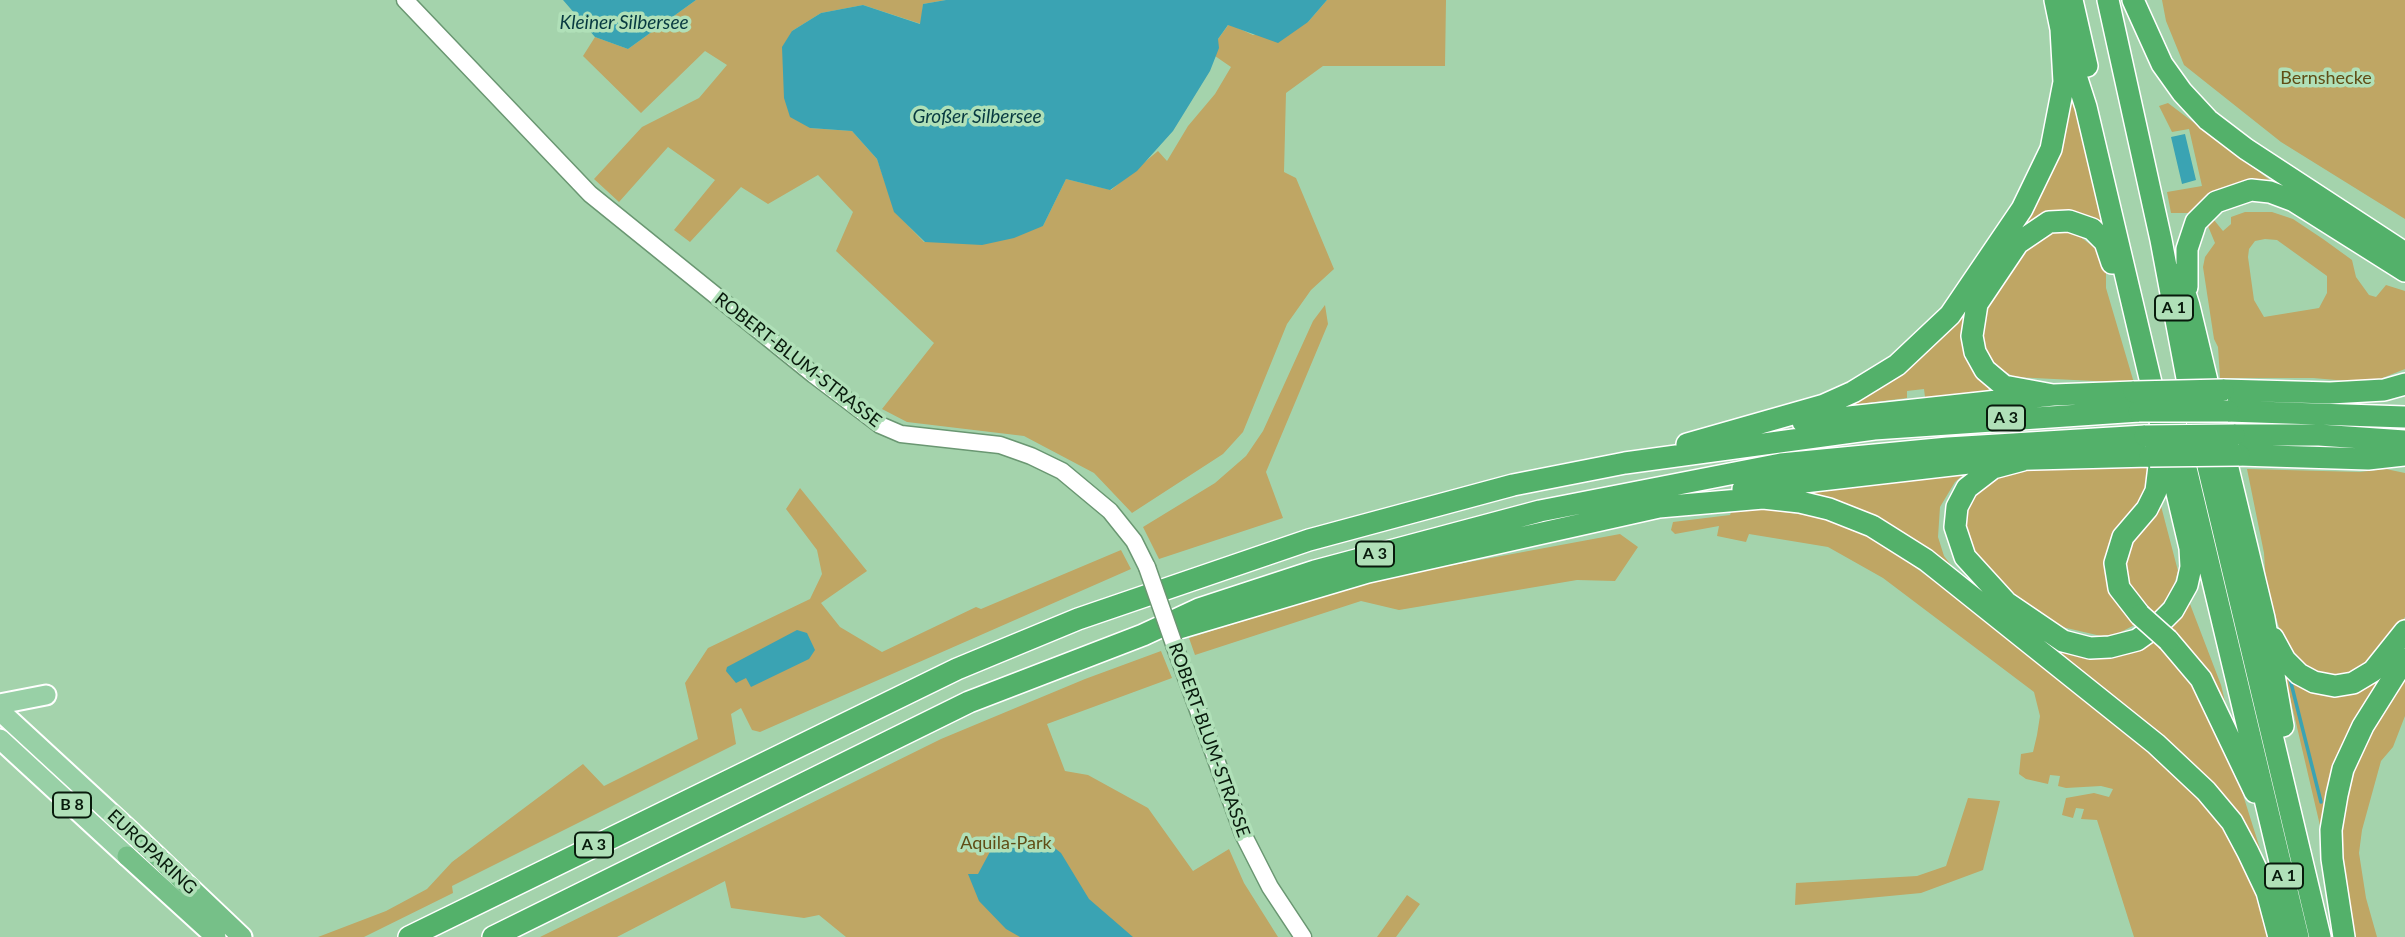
<!DOCTYPE html>
<meta charset="utf-8">
<style>
body{margin:0}
canvas{display:block;background:#a4d3ac}
</style>
<canvas width="2405" height="937"></canvas>
<script>
const ctx = document.querySelector('canvas').getContext('2d');
ctx.lineJoin = 'round';
function fill(path, color) {
  ctx.fillStyle = color;
  ctx.fill(path, 'evenodd');
}
function poly(rows) {
  const path = new Path2D();
  for (const r of rows) {
    path.moveTo(r[0], r[1]);
    for (let i = 2; i < r.length; i += 2) path.lineTo(r[i], r[i + 1]);
  }
  return path;
}
function trace(path, color, width, dash) {
  ctx.strokeStyle = color;
  ctx.lineWidth = width;
  ctx.lineCap = dash ? 'butt' : 'round';
  ctx.setLineDash(dash || []);
  ctx.stroke(path);
}
function label(font, color, halo, rows, align = 'center') {
  ctx.font = font + ' Lato,sans-serif';
  ctx.lineWidth = 7;
  ctx.setLineDash([]);
  ctx.textBaseline = 'middle';
  ctx.strokeStyle = halo;
  ctx.fillStyle = color;
  for (const [text, x, y, turn = 0] of rows) {
    ctx.save();
    ctx.translate(x, y);
    ctx.rotate((+turn || 0) * Math.PI / 180);
    ctx.textAlign = isNaN(turn) ? turn : align;
    if (halo) ctx.strokeText(text, 0, 0);
    ctx.fillText(text, 0, 0);
    ctx.restore();
  }
}
fill(poly([
 [696,0,946,0,923,4,921,24,863,5,821,13,792,31,810,128,852,131,877,159,895,212,924,242,948,242,1043,226,1066,179,1111,190,1158,151,1167,161,1188,126,1215,94,1231,67,1215,56,1218,39,1229,24,1253,35,1308,22,1327,0,1446,0,1445,66,1323,66,1286,93,1284,172,1296,178,1334,269,1311,290,1287,324,1243,432,1223,454,1132,513,1094,473,1024,436,907,422,882,409,934,343,836,251,853,212,818,175,768,204,741,187,690,242,674,230,715,180,668,147,619,202,594,179,642,127,699,98,727,65,705,51,641,113,583,56,595,37,628,49],
 [2162,0,2405,0,2405,219,2281,142,2184,65,2166,21],
 [2071,84,2106,228,2051,216,1972,306,1990,382,1988,392,1925,397,1924,389,1907,391,1907,398,1851,405,1966,302],
 [2168,103,2275,184,2219,189,2194,213,2171,213,2167,192,2202,186,2189,129,2172,132,2159,106],
 [2245,212,2272,212,2293,219,2323,239,2352,260,2356,277,2369,295,2376,297,2386,285,2405,291,2405,369,2370,383,2313,378,2220,378,2218,347,2214,339,2203,267,2205,257,2215,243,2208,226,2214,220,2223,231,2231,224,2231,217],
 [2265,239,2277,240,2327,276,2327,293,2319,308,2264,317,2254,300,2248,257,2249,249,2255,241],
 [2052,230,2074,232,2096,249,2106,272,2106,288,2134,383,2014,377,1990,362,1981,340,1981,313,2026,249],
 [1325,305,1328,324,1266,472,1283,518,1159,559,1143,527,1215,483,1246,456,1263,431,1313,321],
 [2104,464,2154,465,2145,499,2119,529,2107,557,2109,584,2123,610,2136,622,2145,611,2127,590,2123,576,2124,555,2128,542,2161,506,2178,571,2172,592,2152,616,2117,634,2101,636,2058,626,1998,584,1971,555,1961,525,1968,501,1995,475,2039,466],
 [2247,469,2360,472,2386,469,2405,473,2405,617,2371,664,2350,676,2317,676,2287,653,2266,585,2264,553],
 [1965,473,1955,482,1940,507,1938,537,1944,556,1959,575,2042,640,2052,646,2149,644,2173,625,2190,604,2221,685,2229,718,2211,678,2189,649,2186,669,2238,779,2262,855,2254,842,1953,577,1797,490],
 [800,488,867,571,821,603,840,627,882,652,976,607,981,609,1121,550,1131,569,760,732,752,730,741,708,731,714,736,744,452,886,453,893,364,937,318,937,386,911,427,889,452,862,583,764,604,786,698,739,685,683,708,648,810,599,822,574,817,550,786,509],
 [1750,507,1818,517,1861,532,1886,546,1969,607,2184,777,2229,831,2251,875,2271,937,2134,937,2097,820,2081,819,2084,809,2076,808,2073,818,2062,815,2066,798,2094,793,2109,797,2113,789,2101,786,2066,788,2058,786,2060,776,2050,775,2048,784,2026,779,2019,774,2021,754,2033,752,2037,735,2040,716,2034,692,1883,578,1828,547,1749,534,1746,542,1717,536,1719,526,1675,534,1671,530,1673,522,1730,515,1732,510],
 [1620,534,1638,547,1615,581,1577,580,1399,610,1361,601,1195,655,1189,638,1383,578],
 [1161,651,1172,678,1047,724,1065,771,1088,775,1148,808,1193,871,1229,849,1244,883,1278,937,846,937,819,915,804,918,731,908,725,881,617,937,540,937,941,739,1085,679],
 [2375,676,2380,680,2347,736,2335,763,2321,830,2286,680,2288,677],
 [2405,677,2405,716,2393,747,2381,761,2362,830,2359,853,2366,898,2377,937,2354,937,2341,850,2347,793,2362,751],
 [1968,798,2000,801,1983,870,1921,893,1795,905,1796,883,1917,876,1946,866],
 [1407,895,1420,904,1396,937,1377,937]
]), '#bfa664');
fill(poly([
 [563,0,696,0,628,49,595,37],
 [946,0,1327,0,1308,22,1278,43,1228,25,1218,39,1219,48,1210,71,1173,131,1137,171,1110,190,1066,179,1043,226,1014,238,982,245,925,242,894,212,877,159,852,131,810,128,790,117,784,98,782,47,792,31,821,13,863,5,920,24,923,4],
 [2185,134,2196,180,2182,184,2171,137],
 [797,630,807,633,815,650,809,659,751,687,746,678,736,683,726,671,727,667],
 [1020,836,1041,837,1061,853,1089,899,1133,937,1020,937,1006,929,979,901,968,874,978,874,992,848]
]), '#3aa3b3');
trace(poly([
 [2290,679,2321,802]
]), '#3aa3b3', 3.5);
const secondary = poly([
 [405,0,590,194,814,375,880,425,901,434,1000,445,1031,456,1062,471,1110,511,1134,541,1147,567],
 [1175,647,1243,834,1270,887,1303,937]
]);
const primary = poly([
 [0,704,46,695],
 [0,711,141,841],
 [0,739,127,856]
]);
const trunk = poly([
 [141,841,242,937],
 [127,856,216,937]
]);
const motorway = poly([
 [2072,0,2087,66],
 [2108,0,2161,240,2187,378,2320,937],
 [2133,0,2162,64,2182,92,2208,120,2246,149,2405,253],
 [2179,274,2189,306,2264,618,2283,726],
 [2187,287,2187,249,2196,222,2216,202,2251,190,2270,192,2294,201,2405,271],
 [2223,390,2330,393,2384,390,2405,384],
 [2168,393,2298,937],
 [2053,395,2004,386,1985,370,1975,352,1972,336,1977,304,2018,243,2049,222,2069,221,2092,229,2105,242,2112,263],
 [2228,411,2405,417],
 [1803,422,2053,395,2134,392],
 [2234,435,2319,435,2405,441],
 [1687,444,1824,405,1853,392,1897,365,1950,315,2022,209,2051,149,2064,82,2061,29,2055,0],
 [2239,455,2368,459,2405,455],
 [2023,460,1993,468,1967,488,1957,507,1955,527,1965,557,2007,603,2063,641,2090,648,2110,647,2137,640,2158,625,2173,610,2187,585,2191,567,2190,548,2086,107,2061,29],
 [1743,489,1995,460,2150,456],
 [2140,615,2119,588,2115,563,2123,537,2147,509,2156,491,2159,466,2156,451],
 [1176,629,1368,572,1659,507,1763,498,1800,502,1829,509,1872,526,1926,560,2156,744,2206,791,2232,822,2248,852,2267,892,2279,937],
 [2273,638,2285,660,2299,674,2314,682,2335,686,2353,683,2373,671,2405,631],
 [2168,640,2201,679,2255,792],
 [409,937,957,669,1078,619,1309,540,1513,485,1625,463,1874,429,2139,411],
 [493,937,969,702,1143,635,1199,609,1315,571,1540,511,1781,464,1948,448,2145,436],
 [2344,937,2332,859,2331,830,2337,795,2343,769,2363,726,2405,659]
]);
trace(secondary, '#6a9772', 19);
trace(primary, '#fff', 23);
trace(trunk, '#fff', 23);
trace(motorway, '#fff', 24);
trace(secondary, '#fff', 16);
trace(primary, '#98d0a6', 19);
trace(trunk, '#76c088', 19);
trace(motorway, '#53b16a', 21);
const secondaryBridge = poly([
 [1147,567,1175,647]
]);
const motorwayBridge = poly([
 [2134,392,2223,390],
 [2139,411,2228,411],
 [2145,436,2234,435],
 [2150,456,2239,455],
 [2140,615,2168,640]
]);
trace(secondaryBridge, '#6a9772', 19, []);
trace(motorwayBridge, '#fff', 24, []);
trace(secondaryBridge, '#fff', 16);
trace(motorwayBridge, '#53b16a', 21);
for (const [x, y, w] of [
 [2174,308,38],
 [2006,418,38],
 [1375,554,38],
 [72,805,38],
 [594,845,38],
 [2284,876,38]
]) {
  const box = new Path2D();
  box.roundRect(x - w / 2, y - 12.5, w, 25, 5);
  ctx.fillStyle = '#b0e0b8';
  ctx.fill(box);
  trace(box, '#081a0c', 2);
}
label('bold 16px', '#081a0c', null, [
 ["A 1",2174,308],
 ["A 3",2006,418],
 ["A 3",1375,554],
 ["B 8",72,805],
 ["A 3",594,845],
 ["A 1",2284,876]
]);
label('18px', '#604d16', '#b0e0b8', [
 ["Bernshecke",2326,78],
 ["Aquila-Park",1006,843]
]);
label('18px', '#081a0c', '#b0e0b8', [
 ["ROBERT-BLUM-STRASSE",798,360,38],
 ["ROBERT-BLUM-STRASSE",1209,740,70],
 ["EUROPARING",152,852,43]
]);
label('italic 19px', '#073940', '#b0e0b8', [
 ["Kleiner Silbersee",624,23],
 ["Großer Silbersee",977,117]
]);
</script>
